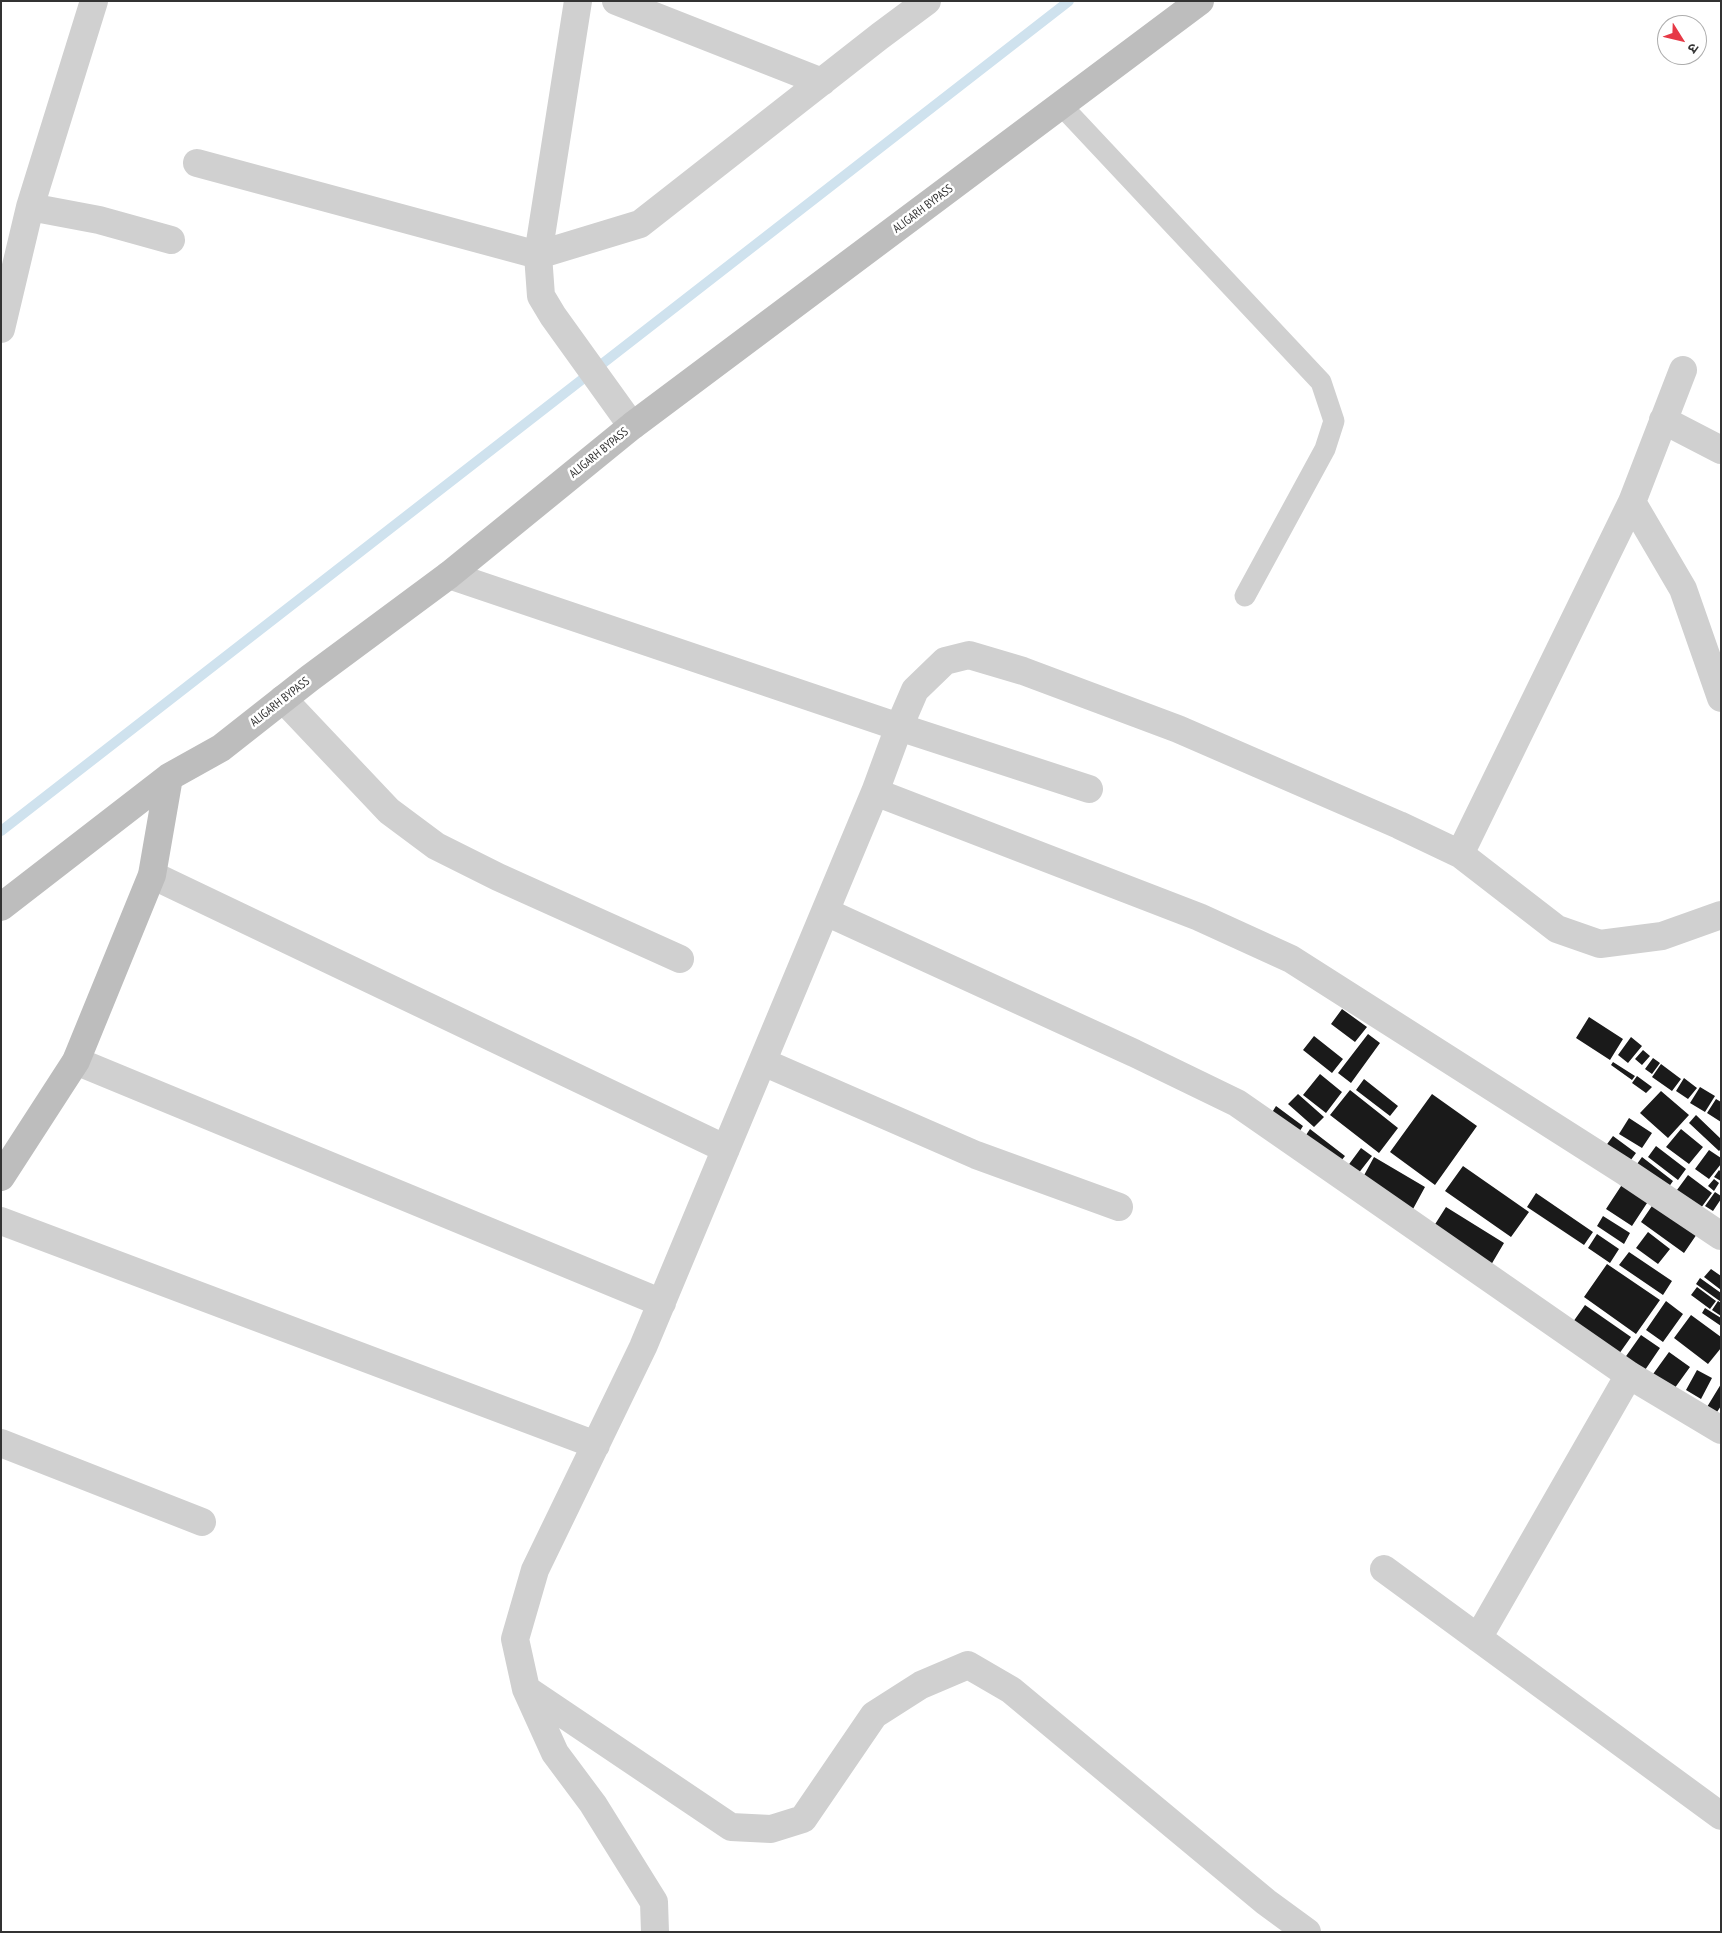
<!DOCTYPE html>
<meta charset="utf-8">
<style>
body{margin:0}
#map{position:relative;width:1722px;height:1933px;overflow:hidden;background:#fff;font-family:"PT Sans Narrow","Noto Sans Devanagari",sans-serif}
canvas{display:block}
.frame{position:absolute;inset:0;border:2px solid #333;pointer-events:none}
.north{position:absolute;left:1657px;top:15px;width:50px;height:50px;box-sizing:border-box;background:#fff;border:1px solid #adadad;border-radius:50%;rotate:126deg;font-size:14px;font-weight:700;line-height:20px;text-align:center;color:#333}
.north::after{content:'';display:block;margin:auto;width:18px;height:22px;background:#e63946;clip-path:polygon(50% 0,100% 100%,50% 72%,0 100%)}
</style>
<div id="map">
<canvas width="1722" height="1933"></canvas>
<div class="frame"></div>
<div class="north">उ</div>
</div>
<script>
const ctx = document.querySelector('canvas').getContext('2d');
ctx.lineJoin = 'round';
function poly(rows) {
  const path = new Path2D();
  for (const r of rows) {
    path.moveTo(r[0], r[1]);
    for (let i = 2; i < r.length; i += 2) path.lineTo(r[i], r[i + 1]);
  }
  return path;
}
function trace(path, color, width, dash) {
  ctx.strokeStyle = color;
  ctx.lineWidth = width;
  ctx.lineCap = dash ? 'butt' : 'round';
  ctx.setLineDash(dash || []);
  ctx.stroke(path);
}
function fill(path, color) {
  ctx.fillStyle = color;
  ctx.fill(path, 'evenodd');
}
function label(font, color, halo, rows, align = 'center') {
  ctx.font = font + ' "PT Sans Narrow",sans-serif';
  ctx.lineWidth = 5;
  ctx.setLineDash([]);
  ctx.textBaseline = 'middle';
  ctx.strokeStyle = halo;
  ctx.fillStyle = color;
  for (const [text, x, y, turn = 0] of rows) {
    ctx.save();
    ctx.translate(x, y);
    ctx.rotate((+turn || 0) * Math.PI / 180);
    ctx.textAlign = isNaN(turn) ? turn : align;
    if (halo) ctx.strokeText(text, 0, 0);
    ctx.fillText(text, 0, 0);
    ctx.restore();
  }
}
trace(poly([
 [1,831,1069,1]
]), '#cfe2ee', 10);
fill(poly([
 [1342,1009,1367,1027,1355,1042,1331,1024],
 [1589,1017,1623,1039,1610,1060,1576,1038],
 [1368,1034,1380,1043,1351,1083,1338,1073],
 [1314,1036,1343,1059,1332,1073,1303,1050],
 [1631,1037,1642,1046,1628,1063,1618,1055],
 [1643,1050,1650,1056,1642,1065,1635,1059],
 [1653,1058,1660,1063,1652,1074,1645,1069],
 [1613,1062,1635,1076,1632,1080,1611,1065],
 [1661,1064,1681,1079,1672,1091,1652,1077],
 [1320,1074,1342,1092,1326,1113,1303,1095],
 [1637,1076,1652,1087,1646,1093,1632,1083],
 [1684,1078,1697,1088,1688,1099,1676,1091],
 [1364,1079,1398,1106,1390,1116,1356,1090],
 [1700,1087,1715,1096,1705,1112,1690,1103],
 [1350,1090,1398,1128,1379,1153,1330,1115],
 [1661,1091,1689,1115,1668,1138,1640,1113],
 [1298,1094,1324,1117,1314,1127,1288,1104],
 [1432,1094,1477,1126,1435,1185,1390,1152],
 [1716,1099,1721,1102,1721,1122,1707,1113],
 [1276,1106,1303,1126,1296,1137,1268,1119],
 [1696,1115,1721,1139,1721,1149,1719,1151,1689,1123],
 [1629,1118,1652,1133,1642,1148,1619,1134],
 [1310,1129,1345,1156,1336,1167,1302,1141],
 [1681,1129,1703,1147,1689,1164,1666,1147],
 [1613,1136,1636,1153,1625,1168,1602,1151],
 [1656,1146,1686,1169,1678,1180,1648,1157],
 [1361,1148,1372,1156,1354,1179,1344,1171],
 [1709,1150,1721,1158,1721,1164,1709,1179,1695,1169],
 [1374,1157,1425,1187,1413,1209,1362,1179],
 [1642,1157,1673,1181,1663,1195,1632,1171],
 [1463,1166,1529,1212,1511,1237,1445,1191],
 [1719,1170,1721,1172,1721,1181,1714,1177],
 [1688,1175,1712,1193,1698,1212,1674,1194],
 [1714,1179,1719,1183,1714,1191,1708,1186],
 [1625,1180,1651,1197,1632,1226,1606,1209],
 [1715,1192,1721,1196,1721,1199,1713,1211,1705,1206],
 [1536,1193,1593,1232,1584,1245,1527,1207],
 [1656,1200,1699,1231,1684,1253,1641,1222],
 [1446,1207,1504,1243,1491,1265,1432,1229],
 [1603,1216,1630,1233,1624,1244,1597,1226],
 [1648,1232,1670,1249,1658,1264,1636,1248],
 [1597,1234,1619,1249,1610,1263,1588,1248],
 [1629,1252,1672,1281,1663,1295,1619,1265],
 [1607,1264,1660,1300,1636,1334,1584,1297],
 [1711,1269,1721,1276,1721,1290,1704,1277],
 [1700,1278,1721,1293,1721,1302,1696,1284],
 [1697,1287,1716,1301,1710,1309,1691,1295],
 [1666,1301,1683,1314,1663,1342,1646,1330],
 [1718,1301,1721,1303,1721,1316,1712,1310],
 [1585,1305,1631,1337,1619,1354,1573,1322],
 [1705,1308,1721,1318,1721,1326,1702,1313],
 [1691,1315,1721,1337,1721,1348,1708,1364,1674,1338],
 [1641,1335,1660,1348,1643,1373,1624,1359],
 [1669,1352,1690,1367,1669,1396,1648,1381],
 [1697,1370,1712,1378,1701,1399,1686,1390],
 [1721,1384,1721,1406,1717,1412,1707,1407]
]), '#1a1a1a');
trace(poly([
 [1061,105,1321,382,1334,421,1325,449,1245,596]
]), '#d0d0d0', 21);
trace(poly([
 [578,1,538,255,541,296,553,316,632,426],
 [616,1,822,82],
 [197,163,538,255,640,224,880,36,927,1],
 [30,207,99,220,171,240],
 [1,329,30,207,94,1],
 [1663,420,1721,450],
 [1632,502,1683,589,1721,698],
 [449,575,899,727,1089,789],
 [283,699,389,811,436,846,498,877,680,959],
 [875,792,1199,917,1291,959,1627,1173,1721,1236],
 [1460,854,1632,502,1683,370],
 [152,875,726,1149],
 [826,912,1134,1053,1237,1103,1629,1375,1721,1430],
 [76,1061,662,1303],
 [763,1062,976,1155,1119,1207],
 [1,1221,596,1445],
 [1,1443,202,1522],
 [1384,1569,1721,1816],
 [1478,1638,1629,1375],
 [526,1689,731,1827,771,1829,803,1819,874,1715,921,1685,968,1665,1011,1690,1266,1902,1307,1932],
 [655,1932,654,1902,593,1804,555,1753,526,1689,515,1639,535,1570,643,1347,875,792,899,727,915,690,945,661,969,655,1023,671,1178,729,1399,825,1460,854,1557,929,1600,944,1662,936,1721,915]
]), '#d0d0d0', 28);
trace(poly([
 [1,907,169,777,221,748,310,678,449,575,632,426,1200,1],
 [1,1177,76,1061,152,875,169,777]
]), '#bdbdbd', 28);
label('12px', '#333', '#fff', [
 ["ALIGARH BYPASS",923,209,-37],
 ["ALIGARH BYPASS",599,453,-39],
 ["ALIGARH BYPASS",280,702,-38]
]);
</script>
